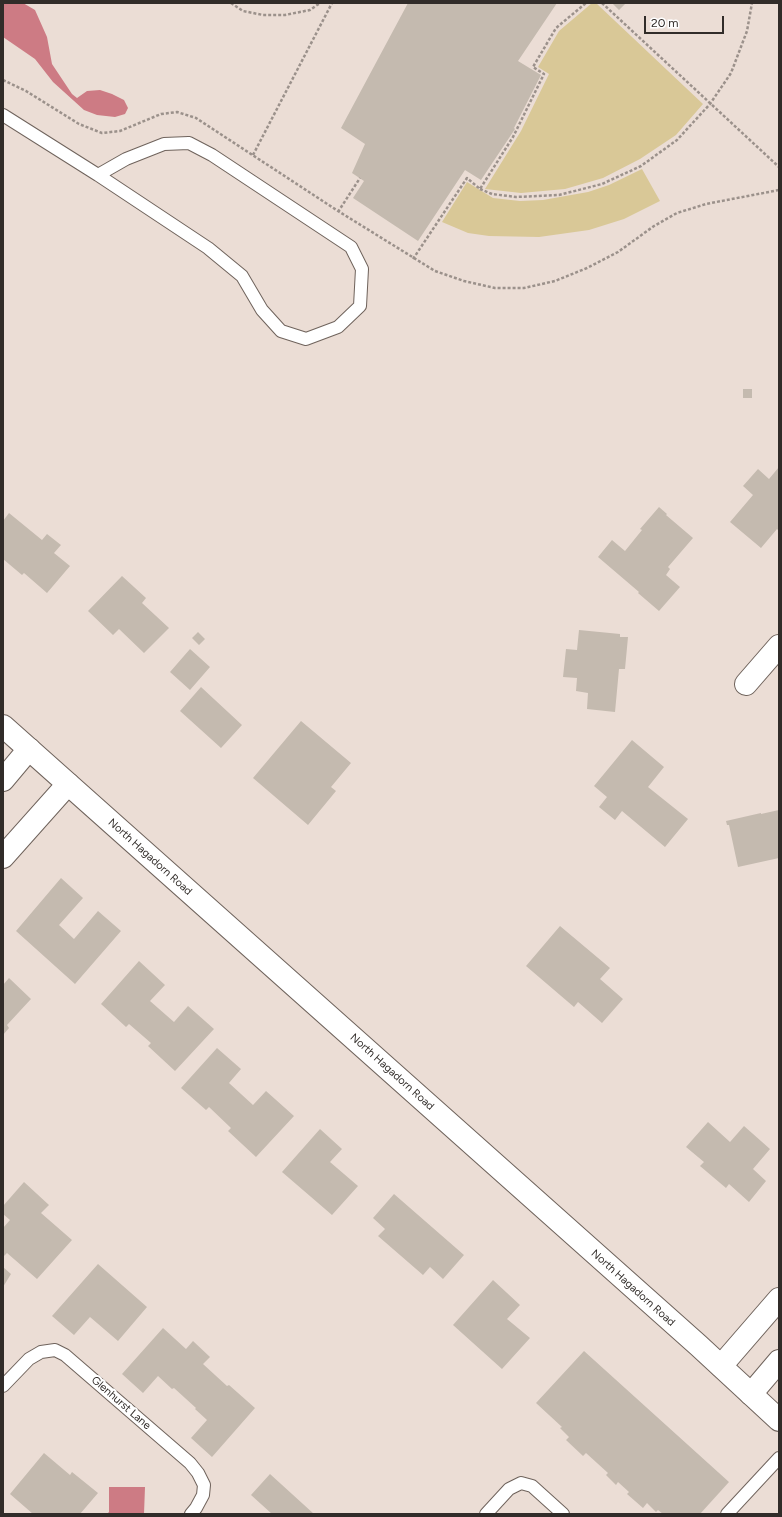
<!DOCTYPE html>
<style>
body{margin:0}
#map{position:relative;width:782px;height:1517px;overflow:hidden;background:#ebddd5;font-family:Figtree,sans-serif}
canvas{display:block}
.frame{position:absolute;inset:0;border:4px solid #312c29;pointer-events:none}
.scale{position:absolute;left:644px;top:16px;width:80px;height:18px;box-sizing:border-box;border:2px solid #312c29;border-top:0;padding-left:5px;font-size:12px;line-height:14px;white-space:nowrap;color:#312c29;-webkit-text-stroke:3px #fff;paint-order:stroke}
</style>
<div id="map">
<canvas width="782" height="1517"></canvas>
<div class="frame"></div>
<div class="scale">20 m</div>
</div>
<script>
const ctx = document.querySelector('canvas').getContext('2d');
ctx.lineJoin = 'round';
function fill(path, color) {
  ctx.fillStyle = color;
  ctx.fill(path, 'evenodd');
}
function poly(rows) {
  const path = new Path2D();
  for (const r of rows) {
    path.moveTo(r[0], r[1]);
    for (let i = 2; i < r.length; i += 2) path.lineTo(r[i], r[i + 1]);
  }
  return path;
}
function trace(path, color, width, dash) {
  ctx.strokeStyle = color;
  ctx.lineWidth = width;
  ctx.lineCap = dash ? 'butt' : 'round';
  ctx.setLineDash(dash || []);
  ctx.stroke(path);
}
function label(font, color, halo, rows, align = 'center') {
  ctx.font = font + ' Figtree,sans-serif';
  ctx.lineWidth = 4;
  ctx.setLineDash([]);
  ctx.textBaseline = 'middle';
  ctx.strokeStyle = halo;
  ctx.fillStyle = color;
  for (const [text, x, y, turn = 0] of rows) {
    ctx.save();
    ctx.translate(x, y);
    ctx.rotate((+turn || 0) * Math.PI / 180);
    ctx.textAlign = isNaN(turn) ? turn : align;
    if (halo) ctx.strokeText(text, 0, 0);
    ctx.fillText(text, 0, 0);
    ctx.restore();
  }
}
fill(poly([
 [592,3,596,3,703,104,676,135,640,159,603,178,565,189,521,193,485,189,521,131,549,74,538,67,559,31],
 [642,169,660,201,624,219,589,230,539,237,489,236,468,233,442,222,467,182,493,198,520,201,543,200,588,192,609,185]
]), '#d9c897');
fill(poly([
 [3,3,23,3,35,10,47,37,52,64,72,94,77,98,87,91,100,90,112,94,124,100,128,108,125,114,115,117,97,115,84,110,53,82,35,59,3,37],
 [109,1487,145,1487,144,1514,107,1514,109,1512]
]), '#cd7b84');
fill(poly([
 [408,3,557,3,518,61,541,75,514,128,515,129,481,180,465,170,418,241,353,198,364,181,352,173,365,144,341,128],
 [612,3,626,3,619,10],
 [743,389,752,389,752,398,743,398],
 [779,467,779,531,777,529,761,548,730,522,753,495,743,486,758,469,769,479],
 [659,507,667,514,666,515,693,538,668,567,670,569,666,575,680,587,659,611,638,593,639,592,598,557,612,540,625,551,642,530,640,529],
 [9,513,42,540,47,534,61,545,54,553,70,566,47,593,24,573,22,575,3,559,3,521],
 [122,576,146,598,142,603,169,628,144,653,119,629,113,635,88,611],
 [579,630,620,634,620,637,628,637,625,669,619,669,615,712,587,709,588,693,576,691,577,678,563,677,566,649,577,650],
 [198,632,205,639,199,645,192,638],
 [190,649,210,667,190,690,170,672],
 [201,687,242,725,221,748,180,711],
 [301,721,351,763,331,787,336,791,308,825,253,778],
 [632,740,664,767,648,787,688,819,665,847,622,811,615,820,599,807,607,797,594,786],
 [779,810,779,858,738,867,729,825,727,825,726,821,761,813,761,814],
 [61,878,83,898,59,925,74,939,98,911,121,931,75,984,16,931],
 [560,926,610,968,600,979,623,999,602,1023,578,1002,574,1007,526,966],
 [139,961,165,985,150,1001,174,1022,188,1006,214,1029,175,1071,148,1046,151,1043,129,1024,126,1027,101,1004],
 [9,978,31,999,7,1025,9,1028,3,1035,3,985],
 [217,1048,241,1069,229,1083,253,1105,266,1091,294,1116,256,1157,228,1131,231,1128,209,1107,206,1110,181,1088],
 [708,1122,730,1142,744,1126,770,1149,753,1169,766,1181,749,1202,729,1184,726,1188,700,1166,704,1162,686,1147],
 [320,1129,342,1149,330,1162,358,1186,332,1215,282,1172],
 [24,1182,49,1205,41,1213,72,1240,37,1279,7,1253,3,1257,3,1228,10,1220,3,1214,3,1206],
 [394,1194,464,1255,443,1279,430,1267,423,1275,378,1236,385,1229,373,1218],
 [98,1264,147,1307,118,1341,90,1317,74,1335,52,1316],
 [3,1267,11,1274,3,1287],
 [493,1280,520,1305,507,1319,530,1338,502,1369,453,1325],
 [163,1328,186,1349,193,1341,210,1357,203,1364,227,1386,229,1385,255,1408,212,1457,191,1438,207,1420,195,1409,196,1408,174,1388,172,1389,158,1376,143,1393,122,1374],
 [584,1351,729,1482,700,1514,663,1514,658,1510,656,1512,647,1503,643,1508,627,1494,629,1492,618,1482,616,1485,606,1475,608,1473,586,1453,583,1456,566,1440,569,1437,560,1428,562,1427,536,1403],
 [44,1453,70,1475,72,1472,98,1493,80,1514,33,1514,10,1494],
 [270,1474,314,1514,272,1514,251,1495]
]), '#c4baaf');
const lane = poly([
 [3,115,98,175],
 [189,143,212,155,351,247,362,269,360,306,338,327,306,339,281,331,262,310,242,276,208,248,98,175,126,159,164,144,189,143],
 [3,1386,29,1359,41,1352,55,1350,65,1355,190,1463,198,1473,204,1485,203,1495,196,1508,191,1514],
 [486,1514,509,1489,521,1483,532,1486,563,1514],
 [727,1514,779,1458]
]);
const street = poly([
 [746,684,779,646],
 [3,780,29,749],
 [3,857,68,784],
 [721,1366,779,1299],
 [751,1394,779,1361]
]);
const secondary = poly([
 [3,726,698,1345,779,1420]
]);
trace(lane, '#6f635c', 14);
trace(street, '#6f635c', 24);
trace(secondary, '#6f635c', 24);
trace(poly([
 [231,3,243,11,263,15,285,15,310,10,320,3],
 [602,3,779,167],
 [3,80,26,91,79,124,102,133,120,131,161,114,177,112,196,118,338,211,435,271,464,281,495,288,524,288,555,281,587,268,618,252,654,226,677,213,706,204,779,190],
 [253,155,332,3],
 [480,189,492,194,516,197,559,195,602,184,641,166,677,140,710,104,731,73,747,31,752,3],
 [338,212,360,178],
 [413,259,467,178,480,189,513,137,544,74,533,67,556,28,586,3]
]), '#9b918b', 2.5, [3, 2]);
trace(lane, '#fff', 12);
trace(street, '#fff', 22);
trace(secondary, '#fff', 22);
label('11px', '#312c29', '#fff', [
 ["North Hagadorn Road",150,857,42],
 ["North Hagadorn Road",392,1072,42],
 ["North Hagadorn Road",633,1288,42],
 ["Glenhurst Lane",121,1403,41]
]);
</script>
